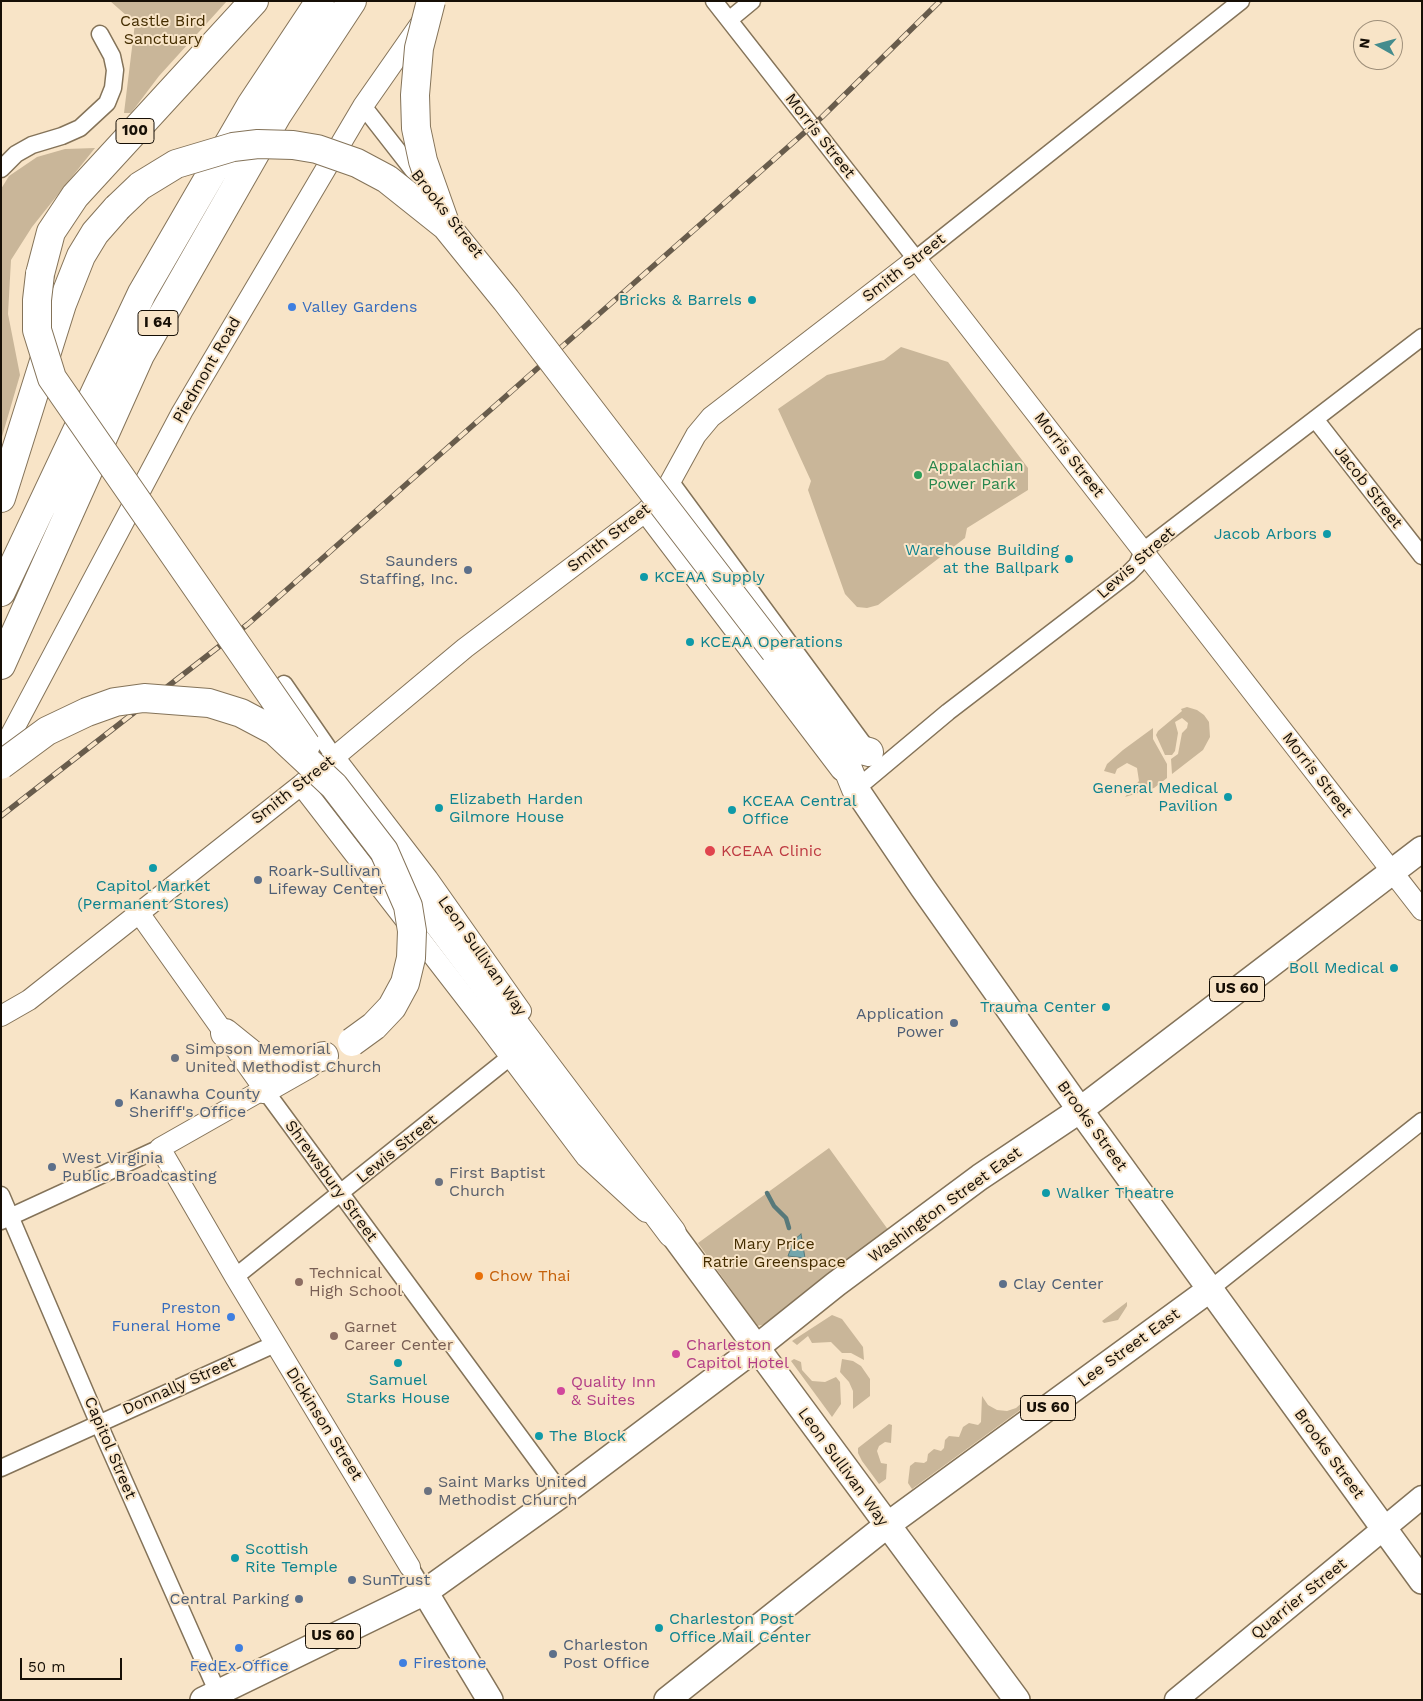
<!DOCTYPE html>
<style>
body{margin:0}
#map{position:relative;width:1423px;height:1701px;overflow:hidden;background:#f8e4c7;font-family:"Work Sans",sans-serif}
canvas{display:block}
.frame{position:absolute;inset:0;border:2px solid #160f06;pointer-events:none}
.north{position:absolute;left:1353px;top:20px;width:50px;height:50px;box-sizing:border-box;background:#f8e4c7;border:1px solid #9e8f7a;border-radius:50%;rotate:277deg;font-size:14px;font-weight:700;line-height:20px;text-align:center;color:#160f06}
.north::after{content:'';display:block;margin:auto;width:18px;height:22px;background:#448c8d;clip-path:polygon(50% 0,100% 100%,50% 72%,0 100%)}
.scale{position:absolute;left:20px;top:1658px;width:102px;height:22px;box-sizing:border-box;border:2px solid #160f06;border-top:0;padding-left:6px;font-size:15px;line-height:18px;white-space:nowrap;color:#160f06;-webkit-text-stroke:4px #f8e4c7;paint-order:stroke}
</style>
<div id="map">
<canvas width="1423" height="1701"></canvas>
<div class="frame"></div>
<div class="north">N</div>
<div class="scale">50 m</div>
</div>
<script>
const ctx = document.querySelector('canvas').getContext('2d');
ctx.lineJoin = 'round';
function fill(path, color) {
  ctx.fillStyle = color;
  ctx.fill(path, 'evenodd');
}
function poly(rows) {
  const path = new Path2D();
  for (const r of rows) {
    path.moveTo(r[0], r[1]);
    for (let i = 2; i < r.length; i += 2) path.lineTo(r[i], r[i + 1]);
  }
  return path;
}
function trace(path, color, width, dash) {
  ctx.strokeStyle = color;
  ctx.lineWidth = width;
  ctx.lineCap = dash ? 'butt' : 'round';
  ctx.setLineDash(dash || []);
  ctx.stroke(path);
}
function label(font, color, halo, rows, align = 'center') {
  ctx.font = font + ' "Work Sans",sans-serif';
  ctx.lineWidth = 4;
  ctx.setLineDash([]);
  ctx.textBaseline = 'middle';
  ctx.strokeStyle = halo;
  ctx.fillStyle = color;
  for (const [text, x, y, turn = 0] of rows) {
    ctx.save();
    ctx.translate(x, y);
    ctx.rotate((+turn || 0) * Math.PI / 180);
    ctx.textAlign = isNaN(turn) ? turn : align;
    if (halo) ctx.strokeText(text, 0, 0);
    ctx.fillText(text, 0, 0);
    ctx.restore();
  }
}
fill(poly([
 [110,1,227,1,159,76,131,113,124,113,135,23],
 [95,148,32,227,11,260,8,314,20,375,1,440,1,189,9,176,37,157,65,149],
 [901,347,948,362,1028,468,1028,490,967,528,965,538,878,605,867,608,857,607,845,594,808,490,811,481,778,409,827,375,884,360],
 [1187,707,1197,710,1204,715,1209,722,1210,737,1203,750,1172,774,1171,759,1178,754,1182,733,1187,728,1188,723,1182,718,1175,722,1178,733,1175,751,1172,755,1165,755,1156,735,1158,731,1182,711,1181,709],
 [1153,728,1153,739,1167,764,1167,778,1154,788,1125,797,1139,781,1137,768,1127,763,1117,769,1115,774,1104,771,1107,764,1123,750],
 [829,1148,889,1231,766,1324,757,1326,698,1243],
 [1127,1302,1127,1306,1118,1320,1104,1323,1102,1321],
 [832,1315,842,1319,863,1347,864,1360,851,1353,842,1353,831,1342,812,1343,808,1336,797,1345,792,1341],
 [794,1359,801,1362,802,1370,812,1381,825,1382,836,1377,840,1382,841,1404,832,1417,791,1361],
 [842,1359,853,1361,861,1366,870,1379,870,1396,853,1409,853,1391,849,1382,840,1372],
 [982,1396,988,1405,997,1410,1007,1411,1016,1408,1024,1401,1027,1405,912,1489,908,1483,910,1466,915,1462,924,1463,927,1461,928,1454,934,1449,941,1451,944,1448,945,1440,949,1436,959,1437,963,1427,969,1423,978,1425,981,1422],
 [889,1424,892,1425,891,1443,885,1442,879,1446,877,1451,881,1463,887,1464,886,1479,879,1484,862,1461,858,1453,858,1448]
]), '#c9b699');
const water = poly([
 [801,1234,805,1258,788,1256,794,1240,801,1234]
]);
fill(water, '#73a6ac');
trace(water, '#57797a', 1);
trace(poly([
 [767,1193,774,1206,786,1218,789,1228]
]), '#57797a', 4.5);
const minor = poly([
 [714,1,916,259,1241,1],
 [729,20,752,1],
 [363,106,423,183],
 [1,169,16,154,32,145,62,136,80,128,107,103,113,88,115,70,112,56,100,34],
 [1315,419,1422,556],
 [670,481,867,749],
 [284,684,335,758],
 [856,789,948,712,1128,574,1137,565,1143,551,1422,337],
 [264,1089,562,1494],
 [1,1195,98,1422,221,1700],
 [1,1221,160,1148],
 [235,1277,510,1057],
 [1209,1290,1422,1121],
 [1,1468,275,1344],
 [410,1567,425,1592]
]);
const tertiary = poly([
 [645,512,841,770],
 [1,753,182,412,363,106,421,23],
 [335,758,428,879,521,1011],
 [301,785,485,1023,586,1157,646,1212],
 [139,913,264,1089,160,1148,235,1277,410,1567],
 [1,1016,29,1000,301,785,465,648,645,512,663,495,696,435,711,417,916,259,1422,910]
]);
const secondary = poly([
 [1176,1700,1422,1497]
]);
const primary = poly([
 [856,789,923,888,1080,1110,1422,1581],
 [672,1233,1017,1700],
 [425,1592,490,1700],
 [203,1700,425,1592,562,1494,756,1348,836,1284,980,1177,1080,1110,1422,849],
 [667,1700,886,1526,1209,1290]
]);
const motorway = poly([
 [40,274,51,232,75,196,254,1],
 [1,498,62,304,81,256,95,233,117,208],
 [1,592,142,293,251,105,320,1],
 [775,651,835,737,856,789],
 [1,665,140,355,277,115,352,1],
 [835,737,854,748,869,752],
 [396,867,672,1233],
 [225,1033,256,1058,281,1064,306,1061,324,1056],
 [264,1089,308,1064]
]);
trace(minor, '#847359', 19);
trace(tertiary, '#847359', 22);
trace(secondary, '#847359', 25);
trace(primary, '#847359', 28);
trace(motorway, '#847359', 30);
trace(minor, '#fff', 16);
trace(tertiary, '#fff', 20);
trace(secondary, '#fff', 22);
trace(primary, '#fff', 25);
trace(motorway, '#fff', 28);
const rail = poly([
 [1,816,248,624,822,117,940,1]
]);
trace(rail, '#685c4c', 5.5);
trace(rail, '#f8e4c7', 4, [11]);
const motorwayBridge = poly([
 [431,1,419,48,415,95,416,128,423,161,446,226],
 [117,208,140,186,176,164,233,147,258,144,293,145,317,149,357,163,387,179,446,226,506,300,775,651],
 [40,274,37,300,37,330,52,378,306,745],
 [1,765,47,731,87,712,115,702,144,698,209,703,241,713,275,731,334,786,384,851,408,906,412,931,411,958,405,983,392,1007,374,1026,352,1042]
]);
trace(motorwayBridge, '#847359', 30, []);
trace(motorwayBridge, '#fff', 28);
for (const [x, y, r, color] of [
 [752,300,5,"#0f9aa8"],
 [292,307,5,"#3f7fe0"],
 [918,475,5,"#2e9e5b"],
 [1327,534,5,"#0f9aa8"],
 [1069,559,5,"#0f9aa8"],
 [468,570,5,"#5c6f8a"],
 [644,577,5,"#0f9aa8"],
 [690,642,5,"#0f9aa8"],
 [1228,797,5,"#0f9aa8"],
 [439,808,5,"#0f9aa8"],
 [732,810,5,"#0f9aa8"],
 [710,851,6,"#e0444e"],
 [153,868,5,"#0f9aa8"],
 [258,880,5,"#5c6f8a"],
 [1394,968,5,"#0f9aa8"],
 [1106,1007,5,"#0f9aa8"],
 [954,1023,5,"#5c6f8a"],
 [175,1058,5,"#6b7280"],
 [119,1103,5,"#5c6f8a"],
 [52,1167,5,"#5c6f8a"],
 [439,1182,5,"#6b7280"],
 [1046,1193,5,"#0f9aa8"],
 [479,1276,5,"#e8710a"],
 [299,1282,5,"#8d6e63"],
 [1003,1284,5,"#5c6f8a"],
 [231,1317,5,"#3f7fe0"],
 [334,1336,5,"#8d6e63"],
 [676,1354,5,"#d1479c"],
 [398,1363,5,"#0f9aa8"],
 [561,1391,5,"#d1479c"],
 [539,1436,5,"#0f9aa8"],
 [428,1491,5,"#6b7280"],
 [235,1558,5,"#0f9aa8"],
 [352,1580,5,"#5c6f8a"],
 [299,1599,5,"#5c6f8a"],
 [659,1628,5,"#0f9aa8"],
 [239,1648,5,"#3f7fe0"],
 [553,1654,5,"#5c6f8a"],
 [403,1663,5,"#3f7fe0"]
]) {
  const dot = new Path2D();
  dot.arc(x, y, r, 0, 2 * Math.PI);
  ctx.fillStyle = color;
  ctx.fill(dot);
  trace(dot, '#f8e4c7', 2);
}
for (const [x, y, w] of [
 [135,131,38],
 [158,323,40],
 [1237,989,55],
 [1048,1408,55],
 [333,1636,55]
]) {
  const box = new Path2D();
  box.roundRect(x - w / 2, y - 12.5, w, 25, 4);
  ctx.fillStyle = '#f8e4c7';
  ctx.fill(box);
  trace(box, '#160f06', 1);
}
label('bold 15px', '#160f06', null, [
 ["100",135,131],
 ["I 64",158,323],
 ["US 60",1237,989],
 ["US 60",1048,1408],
 ["US 60",333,1636]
]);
label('16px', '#442d00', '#f8e4c7', [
 ["Castle Bird",163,21],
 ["Sanctuary",163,39],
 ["Mary Price",774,1244],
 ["Ratrie Greenspace",774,1262]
]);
label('16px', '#160f06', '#f8e4c7', [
 ["Morris Street",820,136,52],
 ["Brooks Street",447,214,52],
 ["Smith Street",904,268,-38],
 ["Piedmont Road",207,370,-60],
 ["Morris Street",1069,455,52],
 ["Jacob Street",1368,487,52],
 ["Smith Street",609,538,-38],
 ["Lewis Street",1136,563,-42],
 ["Morris Street",1317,775,52],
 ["Smith Street",293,790,-38],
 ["Leon Sullivan Way",482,956,55],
 ["Brooks Street",1092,1126,54],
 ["Lewis Street",397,1149,-39],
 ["Shrewsbury Street",331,1181,54],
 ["Washington Street East",945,1205,-36],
 ["Lee Street East",1129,1348,-36],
 ["Donnally Street",179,1386,-24],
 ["Dickinson Street",324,1424,58],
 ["Capitol Street",110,1448,67],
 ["Brooks Street",1329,1454,54],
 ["Leon Sullivan Way",843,1467,54],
 ["Quarrier Street",1299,1599,-39]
]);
label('16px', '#0d838f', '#f8e4c7', [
 ["Bricks & Barrels",742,300,"right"],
 ["Jacob Arbors",1317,534,"right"],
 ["Warehouse Building",1059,550,"right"],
 ["at the Ballpark",1059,568,"right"],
 ["KCEAA Supply",654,577],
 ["KCEAA Operations",700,642],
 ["General Medical",1218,788,"right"],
 ["Pavilion",1218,806,"right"],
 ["Elizabeth Harden",449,799],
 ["Gilmore House",449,817],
 ["KCEAA Central",742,801],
 ["Office",742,819],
 ["Capitol Market",153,886,"center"],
 ["(Permanent Stores)",153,904,"center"],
 ["Boll Medical",1384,968,"right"],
 ["Trauma Center",1096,1007,"right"],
 ["Walker Theatre",1056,1193],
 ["Samuel",398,1380,"center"],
 ["Starks House",398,1398,"center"],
 ["The Block",549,1436],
 ["Scottish",245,1549],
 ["Rite Temple",245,1567],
 ["Charleston Post",669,1619],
 ["Office Mail Center",669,1637]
], 'left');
label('16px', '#366cbe', '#f8e4c7', [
 ["Valley Gardens",302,307],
 ["Preston",221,1308,"right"],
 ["Funeral Home",221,1326,"right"],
 ["Firestone",413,1663],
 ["FedEx Office",239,1666,"center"]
], 'left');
label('16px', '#27864d', '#f8e4c7', [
 ["Appalachian",928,466],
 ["Power Park",928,484]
], 'left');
label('16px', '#4e5e75', '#f8e4c7', [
 ["Saunders",458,561,"right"],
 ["Staffing, Inc.",458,579,"right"],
 ["Roark-Sullivan",268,871],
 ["Lifeway Center",268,889],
 ["Application",944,1014,"right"],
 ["Power",944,1032,"right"],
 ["Kanawha County",129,1094],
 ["Sheriff's Office",129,1112],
 ["West Virginia",62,1158],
 ["Public Broadcasting",62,1176],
 ["Clay Center",1013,1284],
 ["SunTrust",362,1580],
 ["Central Parking",289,1599,"right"],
 ["Charleston",563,1645],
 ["Post Office",563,1663]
], 'left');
label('16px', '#be3a42', '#f8e4c7', [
 ["KCEAA Clinic",721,851]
], 'left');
label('16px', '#5b616d', '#f8e4c7', [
 ["Simpson Memorial",185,1049],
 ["United Methodist Church",185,1067],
 ["First Baptist",449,1173],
 ["Church",449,1191],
 ["Saint Marks United",438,1482],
 ["Methodist Church",438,1500]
], 'left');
label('16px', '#785e54', '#f8e4c7', [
 ["Technical",309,1273],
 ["High School",309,1291],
 ["Garnet",344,1327],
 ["Career Center",344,1345]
], 'left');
label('16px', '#c56008', '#f8e4c7', [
 ["Chow Thai",489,1276]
], 'left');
label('16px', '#b23c85', '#f8e4c7', [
 ["Charleston",686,1345],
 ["Capitol Hotel",686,1363],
 ["Quality Inn",571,1382],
 ["& Suites",571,1400]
], 'left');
</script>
